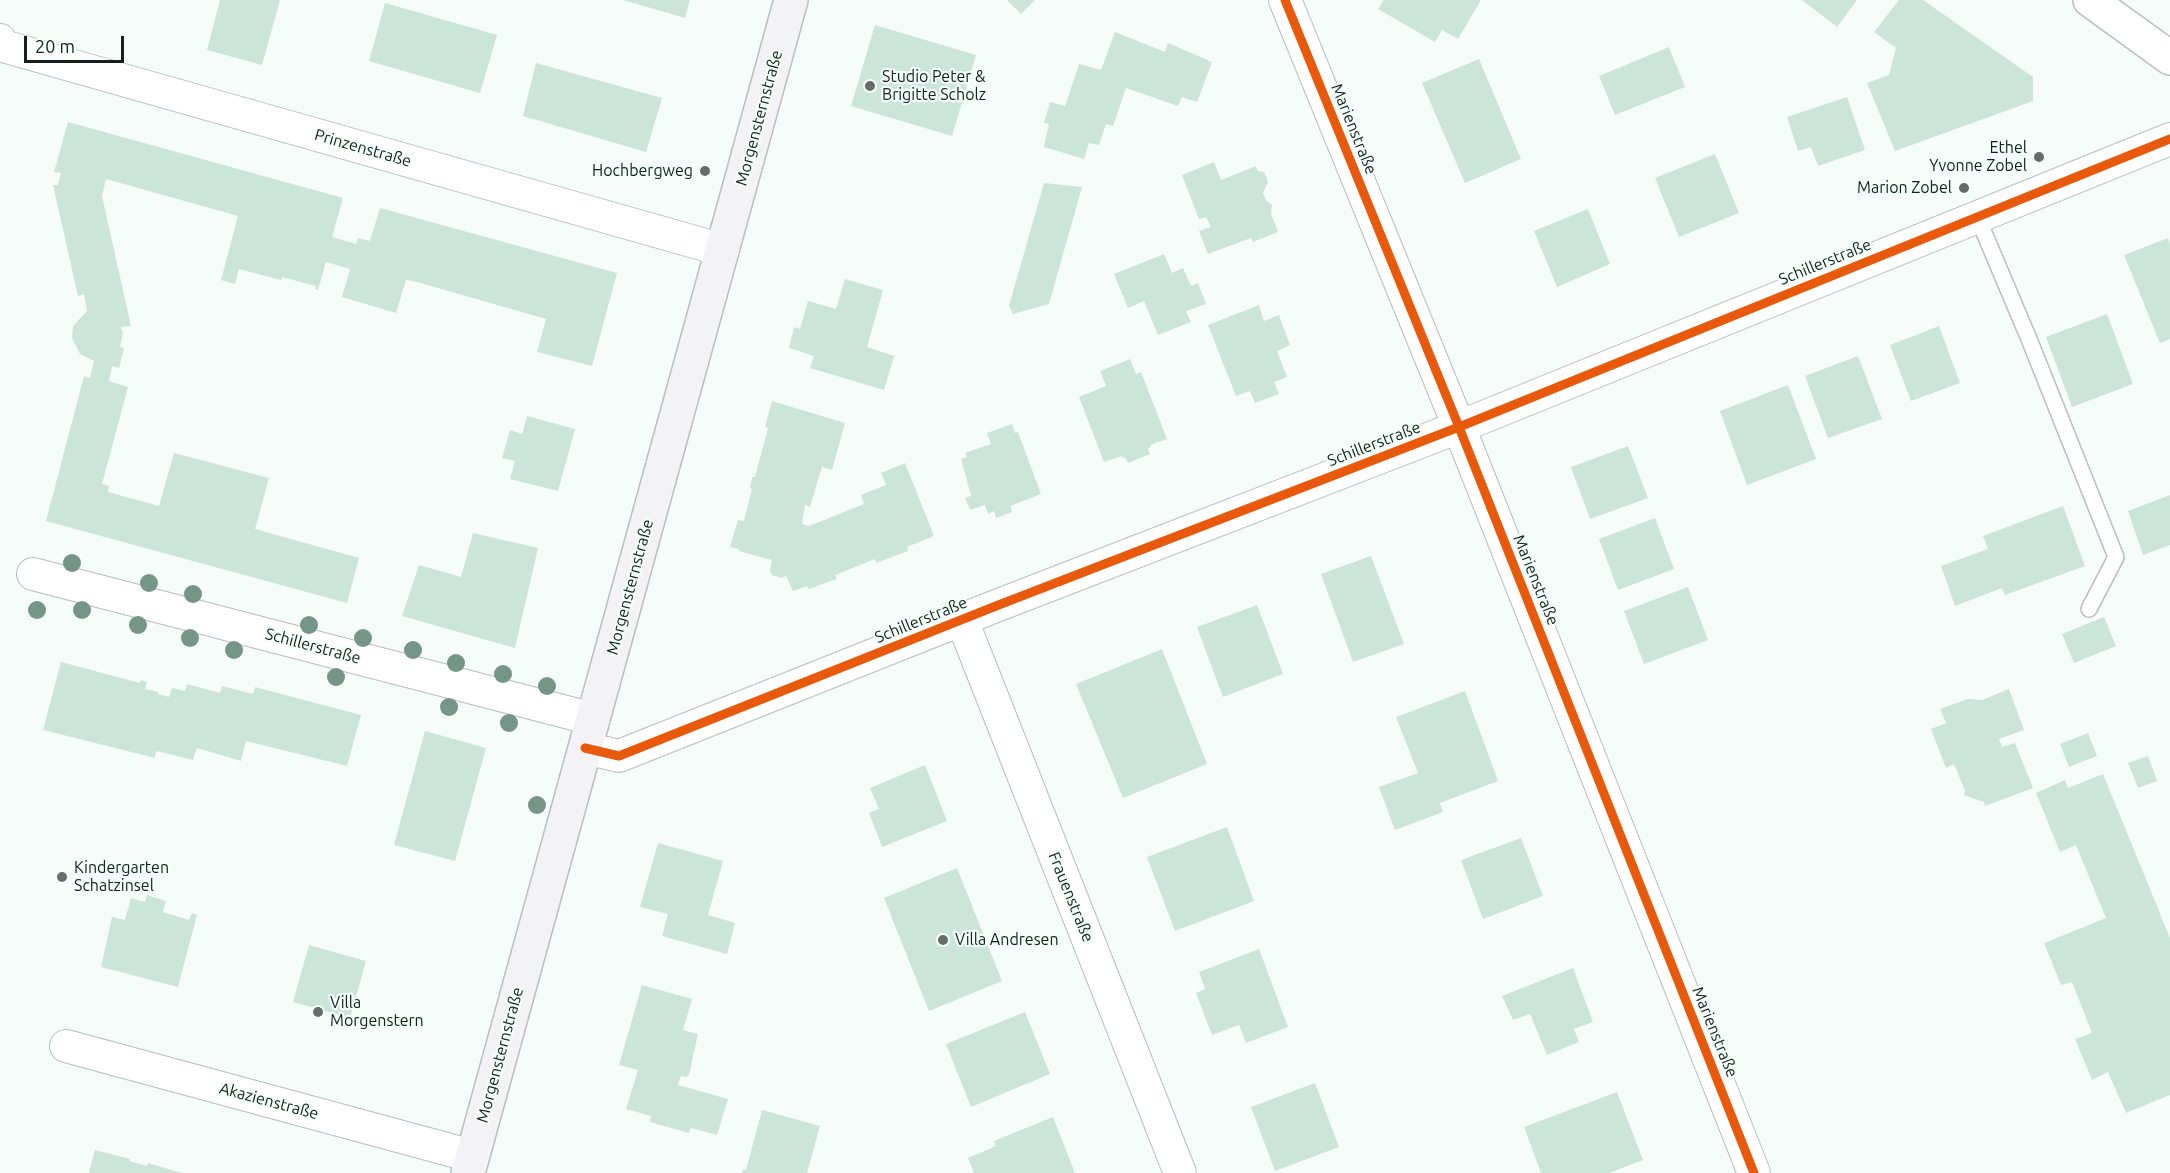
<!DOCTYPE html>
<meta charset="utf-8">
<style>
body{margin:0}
#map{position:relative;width:2170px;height:1173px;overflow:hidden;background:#f6fcf9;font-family:Ubuntu,sans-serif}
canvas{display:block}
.scale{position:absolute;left:24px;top:36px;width:100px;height:27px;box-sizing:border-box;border:3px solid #171f1b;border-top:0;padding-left:8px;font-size:18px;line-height:21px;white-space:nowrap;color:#171f1b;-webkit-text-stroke:4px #f3fff9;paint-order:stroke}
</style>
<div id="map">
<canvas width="2170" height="1173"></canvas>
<div class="scale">20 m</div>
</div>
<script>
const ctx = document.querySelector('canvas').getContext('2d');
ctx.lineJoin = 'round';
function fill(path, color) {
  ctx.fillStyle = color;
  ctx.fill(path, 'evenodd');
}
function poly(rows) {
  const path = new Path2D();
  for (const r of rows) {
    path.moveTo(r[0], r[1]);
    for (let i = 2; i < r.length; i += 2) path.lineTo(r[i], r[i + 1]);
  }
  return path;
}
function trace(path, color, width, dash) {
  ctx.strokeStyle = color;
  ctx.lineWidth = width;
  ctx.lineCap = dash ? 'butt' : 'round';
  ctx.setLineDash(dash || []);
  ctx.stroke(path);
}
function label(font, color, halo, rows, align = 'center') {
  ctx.font = font + ' Ubuntu,sans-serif';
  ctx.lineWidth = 4.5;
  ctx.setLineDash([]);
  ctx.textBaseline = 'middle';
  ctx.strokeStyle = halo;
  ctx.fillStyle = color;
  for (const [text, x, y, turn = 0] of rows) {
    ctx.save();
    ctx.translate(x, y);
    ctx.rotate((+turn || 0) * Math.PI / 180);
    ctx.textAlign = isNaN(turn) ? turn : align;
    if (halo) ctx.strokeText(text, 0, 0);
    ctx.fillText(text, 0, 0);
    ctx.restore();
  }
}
fill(poly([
 [220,0,280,0,262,65,207,50],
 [623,0,690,0,685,18],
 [1007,0,1035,0,1021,14],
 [1384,0,1481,0,1458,39,1442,30,1435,42,1378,9],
 [1802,0,1857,0,1837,27],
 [1899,0,1923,0,2033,77,2033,101,1895,151,1867,83,1889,75,1896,48,1874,32],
 [385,3,497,35,480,93,369,61],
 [875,25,976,55,952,136,851,106],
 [1115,32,1165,52,1168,43,1212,62,1197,102,1182,97,1178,106,1126,88,1113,126,1106,124,1099,145,1089,143,1084,159,1044,147,1049,124,1044,123,1050,102,1065,106,1079,64,1101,70],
 [1669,47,1685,87,1615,115,1599,76],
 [1479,59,1521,159,1465,183,1422,83],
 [536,63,662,98,646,152,523,116],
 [1847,97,1865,150,1818,166,1811,147,1798,151,1787,117],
 [68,122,343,198,332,237,356,244,358,238,370,241,380,208,617,273,592,366,537,352,546,319,417,282,406,280,396,313,342,297,350,269,326,262,318,290,315,289,316,286,282,277,281,280,239,269,235,284,221,280,238,216,106,179,102,196,131,326,121,327,123,333,120,347,124,348,119,368,112,366,109,381,128,387,102,484,109,486,108,492,159,506,174,453,269,478,255,529,359,558,347,603,46,521,84,376,90,378,94,361,80,354,72,338,73,326,87,311,84,294,78,296,53,185,58,185,61,173,54,172],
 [1715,154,1739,213,1679,237,1655,178],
 [1214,162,1221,180,1256,166,1258,171,1264,172,1268,182,1263,193,1266,200,1272,205,1271,214,1278,232,1253,242,1251,238,1208,254,1199,231,1211,227,1206,217,1199,219,1182,175],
 [1044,183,1082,187,1049,304,1013,314,1009,306],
 [1588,209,1610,264,1557,287,1534,231],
 [2168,238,2170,244,2170,339,2160,343,2124,255],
 [1164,254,1172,273,1183,268,1191,286,1198,283,1206,304,1186,311,1191,322,1158,335,1144,301,1128,308,1114,274],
 [845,279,883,290,867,347,894,356,884,390,810,368,814,356,789,348,794,327,800,329,808,301,836,309],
 [1259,305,1264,321,1279,315,1290,345,1277,351,1287,377,1274,382,1279,394,1255,403,1250,391,1236,396,1208,325],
 [2107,314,2133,384,2072,407,2046,337],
 [1939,326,1960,383,1911,401,1890,345],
 [1858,356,1882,419,1828,438,1805,376],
 [1130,359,1136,374,1141,372,1167,439,1150,445,1151,447,1148,448,1150,454,1128,463,1125,457,1123,458,1122,456,1104,462,1079,397,1106,386,1100,371],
 [1788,385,1816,459,1747,485,1720,411],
 [772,401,845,423,832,470,822,467,810,507,805,505,802,524,809,526,864,504,861,495,886,485,881,473,905,463,934,536,907,547,908,551,876,563,875,559,835,575,837,579,809,589,807,586,793,591,786,576,781,578,772,575,770,570,772,560,739,551,739,549,730,547,738,520,744,521,752,489,750,488,752,477,755,477,768,428,765,427],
 [527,416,575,429,558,491,510,479,515,461,502,458,510,430,522,434],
 [1012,424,1015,433,1018,432,1041,494,1010,506,1012,512,996,518,994,511,988,514,985,505,970,510,965,498,971,496,961,459,967,457,965,453,991,444,987,433],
 [1628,446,1648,498,1590,519,1571,467],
 [2170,495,2170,545,2143,555,2128,511],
 [2063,506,2085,566,2005,595,2002,588,1955,606,1941,566,1988,549,1983,536],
 [1655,518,1674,569,1618,590,1599,539],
 [473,533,538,548,515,648,402,616,419,565,461,577],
 [1371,556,1404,644,1353,662,1321,574],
 [1688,587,1708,640,1644,664,1624,611],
 [1257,605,1283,674,1223,697,1197,627],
 [2104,617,2116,646,2074,663,2062,634],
 [1162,649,1207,764,1123,798,1076,684],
 [61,662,140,683,141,680,147,682,145,689,159,692,158,694,169,697,172,688,185,691,187,684,220,693,222,686,253,694,255,687,361,715,347,766,246,741,241,761,197,748,193,760,156,751,155,758,43,730],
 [2009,689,2024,730,1999,739,2002,747,2015,743,2033,788,1985,806,1984,802,1964,795,1965,791,1954,764,1946,768,1931,729,1946,723,1940,709,1968,699,1982,700],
 [1465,691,1498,781,1440,803,1443,812,1395,830,1379,787,1418,773,1396,717],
 [425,731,486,748,455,861,394,845],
 [2088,733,2097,756,2069,767,2060,744],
 [2148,756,2157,781,2138,788,2128,763],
 [925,765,947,821,882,847,869,813,879,809,870,788],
 [2103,774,2170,938,2170,1095,2126,1113,2108,1072,2092,1080,2075,1039,2092,1033,2072,982,2061,985,2044,943,2106,918,2076,845,2060,852,2036,793,2065,780,2068,788],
 [1227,827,1254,901,1175,931,1147,857],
 [1521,838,1543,896,1483,919,1461,860],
 [658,843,723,861,708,915,735,923,727,954,662,936,668,914,640,907],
 [957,868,1002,981,929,1011,884,898],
 [147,895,166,901,163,912,189,920,192,913,197,915,178,987,101,967,112,917,125,920,131,898,145,902],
 [309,945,366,961,350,1018,293,1002],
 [1259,949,1288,1027,1246,1043,1239,1025,1212,1035,1196,993,1205,989,1199,972],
 [1573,968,1593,1022,1574,1029,1579,1042,1547,1055,1530,1014,1513,1020,1502,996],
 [642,985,692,999,683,1030,698,1034,689,1075,686,1077,681,1076,678,1085,728,1099,717,1135,691,1128,689,1133,650,1122,651,1116,626,1109,638,1070,619,1065],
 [1025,1012,1050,1074,971,1107,946,1044],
 [1315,1083,1339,1147,1275,1171,1251,1107],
 [1617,1092,1643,1160,1609,1173,1541,1173,1524,1127],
 [762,1110,820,1126,807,1173,742,1173,743,1169,746,1170],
 [1053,1117,1075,1173,974,1173,968,1158,996,1146,994,1141],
 [95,1150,130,1159,129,1161,147,1166,148,1163,182,1173,89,1173]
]), '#cce5db');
const service = poly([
 [1977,216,2029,339,2116,557,2089,609]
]);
const minor = poly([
 [1285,0,1459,427,1754,1173],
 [0,40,3,46,723,250],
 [33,574,593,719],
 [962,620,1180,1173],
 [585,748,619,756,996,606,1459,427,2170,139],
 [66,1046,472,1156]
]);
const tertiary = poly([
 [2090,0,2170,58]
]);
const secondary = poly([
 [468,1173,791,0]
]);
trace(service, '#b8bebb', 18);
trace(minor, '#b8bebb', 34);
trace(tertiary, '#b8bebb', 36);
trace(secondary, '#b8bebb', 36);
trace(service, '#fefffe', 15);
trace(minor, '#fefffe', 32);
trace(tertiary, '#fefffe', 33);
trace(secondary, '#f3f2f4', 33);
trace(poly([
 [1285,0,1459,427,1754,1173],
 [585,748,619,756,996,606,1459,427,2170,139]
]), '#e8590c', 9);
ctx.fillStyle = '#759589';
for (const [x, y] of [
 [72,563],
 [149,583],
 [193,594],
 [37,610],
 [82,610],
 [138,625],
 [309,625],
 [190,638],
 [363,638],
 [234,650],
 [413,650],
 [456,663],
 [503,674],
 [336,677],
 [547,686],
 [449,707],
 [509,723],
 [537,805]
]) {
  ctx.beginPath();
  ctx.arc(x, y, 9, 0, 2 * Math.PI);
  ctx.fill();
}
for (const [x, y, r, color] of [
 [870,86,6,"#656c69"],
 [2039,157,6,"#656c69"],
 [705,171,6,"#656c69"],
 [1964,188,6,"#656c69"],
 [62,877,6,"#656c69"],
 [943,940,6,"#656c69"],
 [318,1012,6,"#656c69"]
]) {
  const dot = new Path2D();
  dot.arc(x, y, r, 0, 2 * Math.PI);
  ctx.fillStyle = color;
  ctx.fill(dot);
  trace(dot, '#f3fff9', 2);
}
label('16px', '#171f1b', '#f3fff9', [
 ["Studio Peter &",882,77],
 ["Brigitte Scholz",882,95],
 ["Ethel",2027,148,"right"],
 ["Yvonne Zobel",2027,166,"right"],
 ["Hochbergweg",693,171,"right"],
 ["Marion Zobel",1952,188,"right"],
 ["Kindergarten",74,868],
 ["Schatzinsel",74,886],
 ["Villa Andresen",955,940],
 ["Villa",330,1003],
 ["Morgenstern",330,1021]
], 'left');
label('16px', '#171f1b', '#f3fff9', [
 ["Morgensternstraße",759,118,-75],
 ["Marienstraße",1354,129,68],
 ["Prinzenstraße",363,148,16],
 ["Schillerstraße",1825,262,-22],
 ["Schillerstraße",1374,444,-21],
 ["Marienstraße",1536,580,68],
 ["Morgensternstraße",630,587,-75],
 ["Schillerstraße",921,620,-22],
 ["Schillerstraße",313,646,15],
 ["Frauenstraße",1071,897,68],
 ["Marienstraße",1715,1032,68],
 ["Morgensternstraße",500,1055,-75],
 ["Akazienstraße",269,1101,15]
]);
</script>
